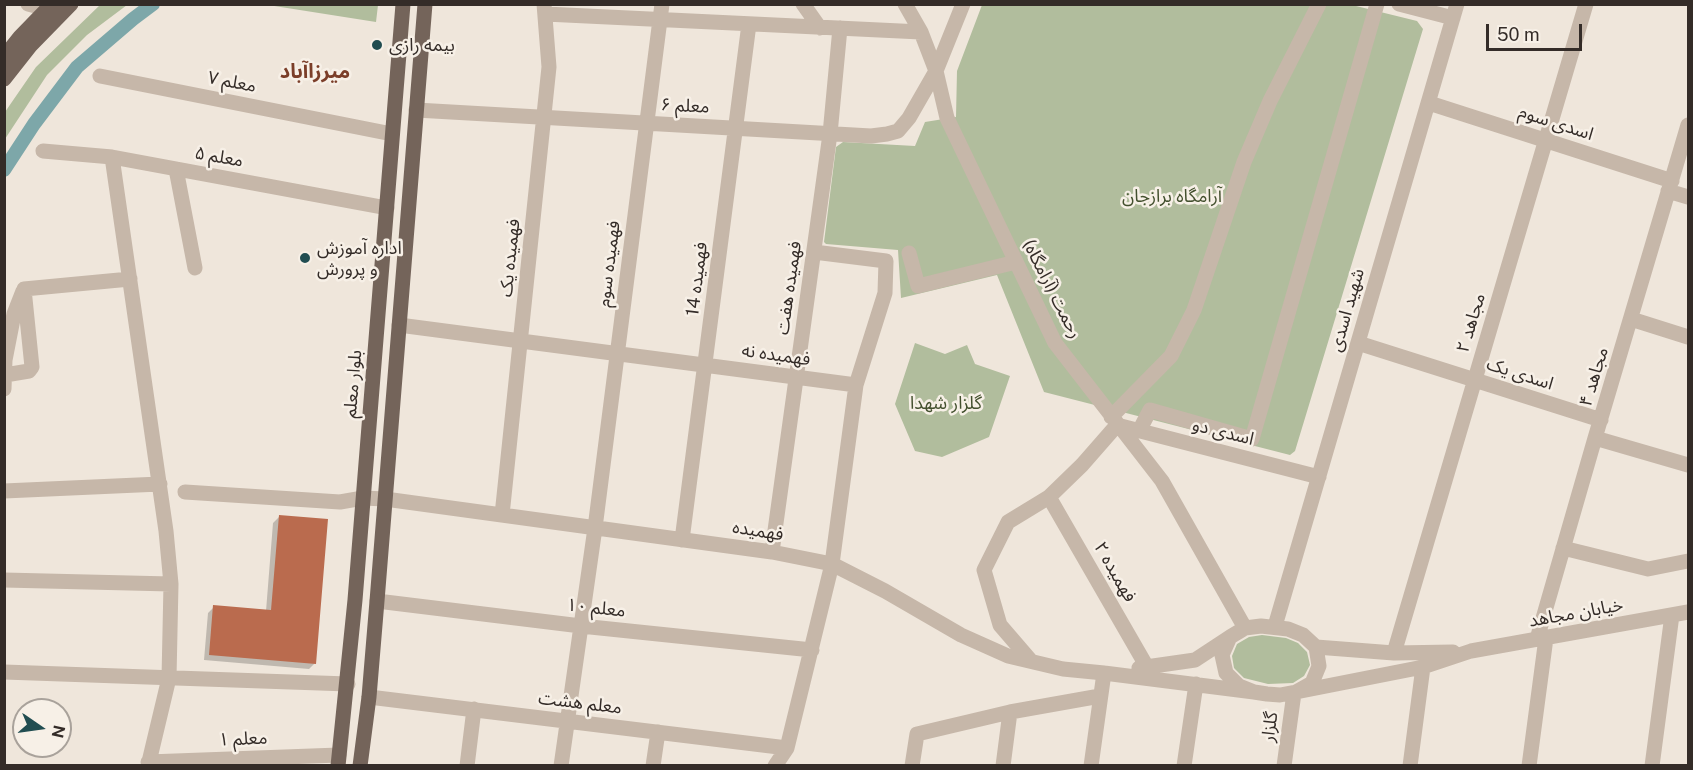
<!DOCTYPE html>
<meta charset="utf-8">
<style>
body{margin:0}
#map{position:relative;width:1693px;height:770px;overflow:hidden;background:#efe6db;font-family:"Public Sans",sans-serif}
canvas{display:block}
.frame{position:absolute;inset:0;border:6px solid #342c28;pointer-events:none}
.north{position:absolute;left:12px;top:698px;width:60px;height:60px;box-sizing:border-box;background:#f7f0e7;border:2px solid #a9a29b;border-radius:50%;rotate:103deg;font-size:16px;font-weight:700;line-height:24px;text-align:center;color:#342c28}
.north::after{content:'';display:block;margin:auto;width:21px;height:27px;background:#214d51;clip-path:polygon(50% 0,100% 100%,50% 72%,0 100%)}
.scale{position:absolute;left:1486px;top:24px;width:96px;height:27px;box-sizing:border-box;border:3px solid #342c28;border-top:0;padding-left:8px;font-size:18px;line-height:21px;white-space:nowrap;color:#342c28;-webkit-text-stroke:4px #f7f0e7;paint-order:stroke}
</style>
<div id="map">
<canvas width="1693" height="770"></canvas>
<div class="frame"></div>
<div class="north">N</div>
<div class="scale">50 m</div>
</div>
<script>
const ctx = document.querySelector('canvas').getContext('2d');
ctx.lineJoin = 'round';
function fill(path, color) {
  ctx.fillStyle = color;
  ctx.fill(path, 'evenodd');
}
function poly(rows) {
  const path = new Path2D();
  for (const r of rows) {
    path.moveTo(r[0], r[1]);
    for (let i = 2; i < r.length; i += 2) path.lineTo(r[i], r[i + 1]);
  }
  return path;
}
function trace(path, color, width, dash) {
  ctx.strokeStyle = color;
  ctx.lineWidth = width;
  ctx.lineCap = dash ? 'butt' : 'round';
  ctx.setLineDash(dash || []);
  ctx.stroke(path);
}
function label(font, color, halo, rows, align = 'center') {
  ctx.font = font + ' "Public Sans","Noto Sans Arabic",sans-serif';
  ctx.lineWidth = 5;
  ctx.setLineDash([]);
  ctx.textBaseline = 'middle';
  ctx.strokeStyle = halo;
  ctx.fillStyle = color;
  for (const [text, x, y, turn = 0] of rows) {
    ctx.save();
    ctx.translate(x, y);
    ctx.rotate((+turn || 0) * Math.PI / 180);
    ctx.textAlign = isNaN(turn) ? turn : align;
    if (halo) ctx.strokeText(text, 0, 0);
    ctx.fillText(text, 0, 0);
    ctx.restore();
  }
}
fill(poly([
 [101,4,127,5,87,35,47,75,5,139,5,112,36,67],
 [268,5,378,4,378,5,376,22],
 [982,5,1352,5,1417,21,1423,29,1295,451,1290,455,1044,392,997,275,901,298,898,250,826,244,824,242,836,147,843,142,915,146,925,122,956,117,957,71],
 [915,343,945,354,967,345,975,364,1010,376,989,437,942,457,915,451,895,404],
 [1262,635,1286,638,1298,643,1307,652,1310,665,1304,676,1293,683,1268,684,1244,678,1234,668,1232,656,1237,644,1249,637]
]), '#b1bd9d');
fill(poly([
 [279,517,315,663,309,669,204,660,208,613,214,607,266,611,273,523]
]), '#0003');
trace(poly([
 [4,170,34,124,77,67,133,19,153,4]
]), '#7da7a9', 14);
fill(poly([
 [279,515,328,519,316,664,209,655,213,605,271,610]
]), '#ba6b4e');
trace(poly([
 [28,4,47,9],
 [803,4,820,28],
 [905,4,921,32,936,71,947,118,1055,343,1162,481,1245,628],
 [1399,4,1453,18],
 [545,14,921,32],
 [100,76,392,134],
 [1429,103,1672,181],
 [416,110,871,136,887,134,898,131,909,118,936,71,963,4],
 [43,151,112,157,387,208],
 [112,157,166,531,171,584,169,678,148,766],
 [176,169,195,268],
 [1668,191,1688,197],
 [814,252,886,261,885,293,856,385],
 [909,253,918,286,1016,262],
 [24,289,130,279],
 [1631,319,1688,337],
 [399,325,856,385,832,564,787,748,775,766],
 [1358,343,1601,420],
 [5,375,29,371,32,367,24,289],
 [4,389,5,360,14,314,23,291],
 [1111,417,1171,356,1194,310,1244,162,1270,101,1319,4],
 [1139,431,1150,410,1252,439,1377,4],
 [1595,438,1688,465],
 [4,491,160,484],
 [185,492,340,502,363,498,385,499,772,552,832,564,885,591,961,635,1008,656,1063,669,1104,673,1254,692],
 [1049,497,1147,667],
 [502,515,549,67,544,4],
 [682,540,749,24],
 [1563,548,1648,569,1688,561],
 [772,552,830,134,840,28],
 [4,580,171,584],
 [377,601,581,626,812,650],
 [1261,626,1288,629,1303,635,1316,647,1319,666,1312,683,1296,692,1280,695,1267,694,1254,692,1239,686,1226,673,1222,655,1230,637,1245,628,1261,626],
 [1275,626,1457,4],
 [1537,639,1595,438,1688,125],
 [1316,647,1394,653,1453,652],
 [1394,653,1586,4],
 [1031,661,1000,625,984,570,1008,522,1049,497,1082,465,1117,425,1319,477],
 [1139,668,1195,660,1230,637],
 [4,672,348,684],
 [1296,692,1423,667,1471,651,1688,612],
 [369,697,787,748],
 [148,762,339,755],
 [467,766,474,709],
 [561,766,595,528,662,4],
 [653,766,658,732],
 [912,766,917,734,1010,712,1100,696],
 [1003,766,1010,712],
 [1091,766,1104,673],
 [1184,766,1196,684],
 [1284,766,1294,693],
 [1410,766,1423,667],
 [1529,766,1546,638],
 [1652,766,1672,615]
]), '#c6b7a9', 15);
trace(poly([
 [4,57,20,37,52,4],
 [4,79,30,46,71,4],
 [338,766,355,600,403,4],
 [360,766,369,697,377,601,425,4]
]), '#74645a', 15);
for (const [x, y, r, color] of [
 [377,45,6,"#214d51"],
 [305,258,6,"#214d51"]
]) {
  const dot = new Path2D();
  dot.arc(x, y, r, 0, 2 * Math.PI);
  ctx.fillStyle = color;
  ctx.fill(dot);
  trace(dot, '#f7f0e7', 2);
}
label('18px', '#342c28', '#f7f0e7', [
 ["بیمه رازی",389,45],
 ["اداره آموزش",317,248],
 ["و پرورش",317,269]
], 'left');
label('18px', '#342c28', '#f7f0e7', [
 ["معلم ۷",232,82,11],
 ["معلم ۶",685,106,3],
 ["اسدی سوم",1556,123,18],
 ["معلم ۵",219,157,10],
 ["فهمیده یک",510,258,-84],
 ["فهمیده سوم",609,264,-83],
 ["فهمیده 14",697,279,-83],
 ["فهمیده هفت",789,288,-82],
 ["رحمت (آرامگاه)",1052,289,63],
 ["شهید اسدی",1347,310,-74],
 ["مجاهد ۲",1471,323,-73],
 ["فهمیده نه",776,355,8],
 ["اسدی یک",1520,374,18],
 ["مجاهد ۴",1594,377,-73],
 ["بلوار معلم",353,384,-85],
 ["اسدی دو",1223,432,14],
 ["فهمیده",758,531,9],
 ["فهمیده ۲",1115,572,60],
 ["معلم ۱۰",596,608,6],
 ["خیابان مجاهد",1576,613,-10],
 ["معلم هشت",580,703,7],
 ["گلزار",1270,727,-82],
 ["معلم ۱",243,739,-2]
]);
label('18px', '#43502e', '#f7f0e7', [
 ["آرامگاه برازجان",1172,196],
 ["گلزار شهدا",946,403]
]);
label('bold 20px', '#7b3e29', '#f7f0e7', [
 ["میرزاآباد",315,72]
]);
</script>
